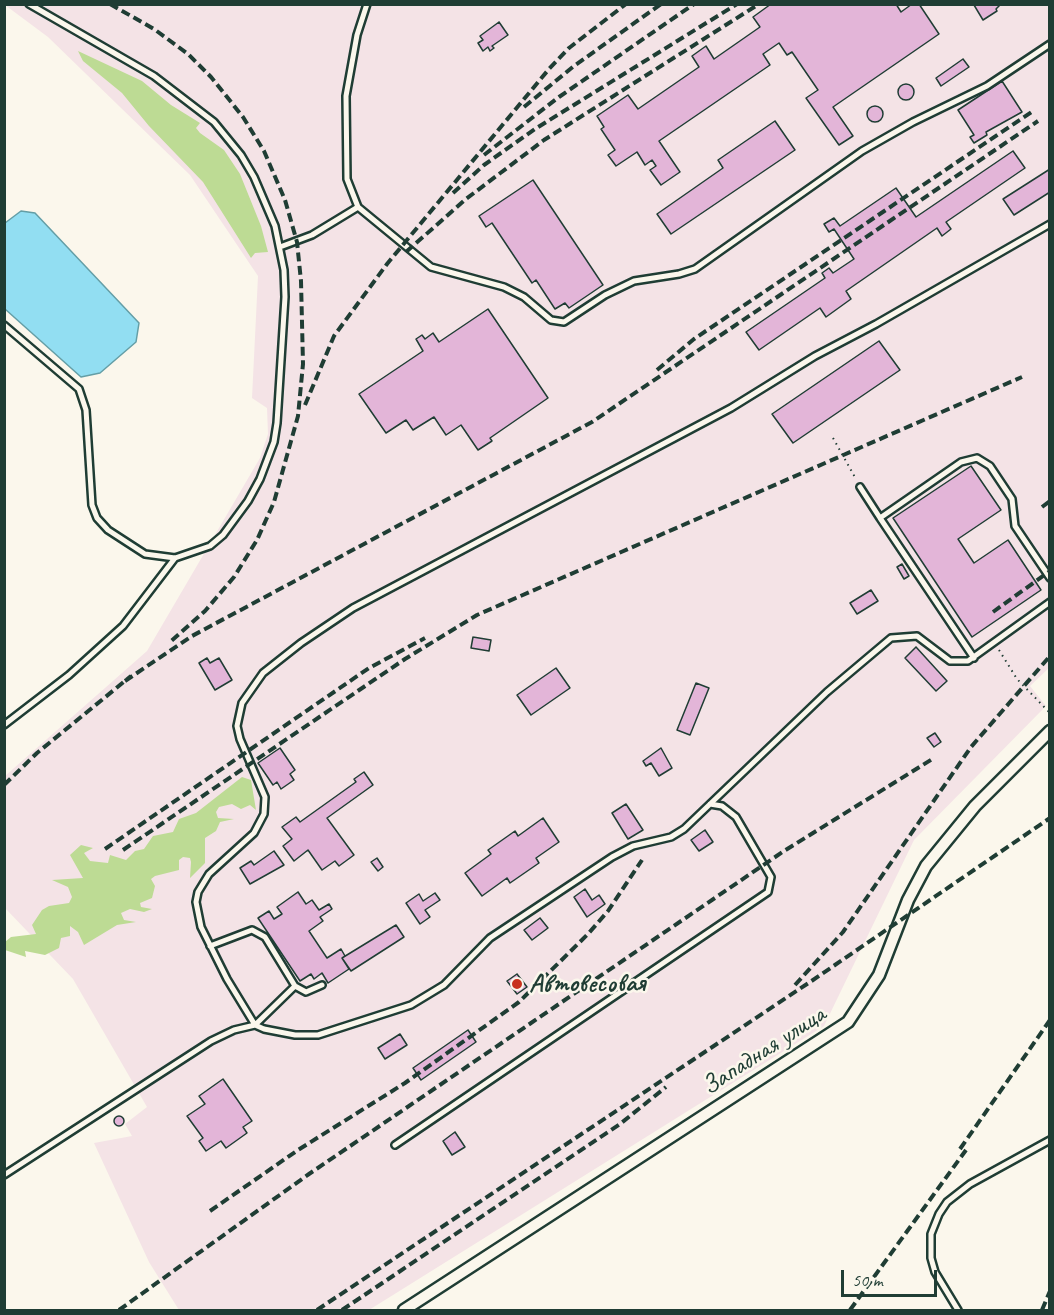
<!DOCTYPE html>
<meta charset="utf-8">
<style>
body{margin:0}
#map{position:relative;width:1054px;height:1315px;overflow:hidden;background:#fbf7ec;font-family:Caveat,sans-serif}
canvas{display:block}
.frame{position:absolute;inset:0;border:6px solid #1f3d34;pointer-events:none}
.scale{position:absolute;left:841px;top:1270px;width:96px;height:27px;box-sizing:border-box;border:3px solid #1f3d34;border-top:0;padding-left:8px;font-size:18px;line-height:21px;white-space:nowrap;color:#1f3d34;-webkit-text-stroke:4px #fbf7ec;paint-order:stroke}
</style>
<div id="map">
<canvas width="1054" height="1315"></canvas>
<div class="frame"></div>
<div class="scale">50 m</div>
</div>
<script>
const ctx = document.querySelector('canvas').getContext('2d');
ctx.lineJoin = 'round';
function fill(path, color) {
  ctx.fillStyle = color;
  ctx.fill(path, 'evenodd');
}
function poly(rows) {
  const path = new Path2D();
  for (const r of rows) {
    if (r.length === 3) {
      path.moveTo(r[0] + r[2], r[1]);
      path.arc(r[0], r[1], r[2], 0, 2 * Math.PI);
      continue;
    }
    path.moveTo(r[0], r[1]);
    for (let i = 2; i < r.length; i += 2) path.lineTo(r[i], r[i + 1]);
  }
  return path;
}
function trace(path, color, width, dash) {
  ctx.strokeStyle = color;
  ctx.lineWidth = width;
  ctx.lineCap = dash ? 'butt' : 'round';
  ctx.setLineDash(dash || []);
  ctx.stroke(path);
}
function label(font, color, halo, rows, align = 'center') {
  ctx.font = font + ' Caveat,sans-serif';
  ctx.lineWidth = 5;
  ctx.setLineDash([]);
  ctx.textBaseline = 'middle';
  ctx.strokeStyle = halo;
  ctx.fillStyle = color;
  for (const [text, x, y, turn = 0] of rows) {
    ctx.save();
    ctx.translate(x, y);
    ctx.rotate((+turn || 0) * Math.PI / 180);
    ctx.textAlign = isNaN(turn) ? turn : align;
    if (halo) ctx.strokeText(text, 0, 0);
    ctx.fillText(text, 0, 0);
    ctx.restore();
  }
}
fill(poly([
 [5,5,1049,5,1050,667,1030,686,1046,706,914,840,824,1026,369,1310,179,1310,149,1262,94,1143,132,1136,125,1124,147,1107,73,979,5,908,5,776,147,651,260,458,268,434,267,408,252,398,258,276,190,175,48,37]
]), '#f4e3e6');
fill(poly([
 [78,51,142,81,171,105,200,123,196,128,200,133,224,150,240,174,261,226,268,252,255,253,251,258,203,182,149,126,122,93,83,61],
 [242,777,251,780,256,810,250,805,241,809,232,804,219,807,216,812,218,818,234,819,220,822,216,831,205,838,205,863,190,878,191,862,190,858,183,857,179,860,179,870,155,876,151,879,155,886,152,898,140,903,141,907,152,909,144,912,130,909,121,913,124,920,136,922,117,925,84,945,78,932,70,926,70,936,61,938,59,948,45,955,25,951,26,957,5,950,5,942,11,937,36,934,32,925,42,910,49,906,69,903,72,897,68,887,52,880,83,878,70,855,81,845,93,848,84,853,90,861,108,863,110,855,126,860,135,851,144,849,153,836,173,832,179,819,196,813]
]), '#bddb94');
const water = poly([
 [21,211,35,213,139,323,136,342,100,373,81,377,5,309,5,223,21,211]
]);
fill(water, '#92def2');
trace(water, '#649ea6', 1.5);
const building = poly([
 [771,4,896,4,901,12,912,4,919,4,939,34,833,107,853,136,839,145,806,98,818,90,792,52,787,55,779,43,763,54,770,65,659,141,680,172,661,185,650,170,656,166,652,160,645,165,637,152,616,166,608,155,615,150,601,129,604,127,597,116,628,95,638,109,699,67,692,56,706,46,714,59,760,27,753,17,771,4],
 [1001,4,996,9,997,11,983,20,974,5,1001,4],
 [499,22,508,35,492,46,494,48,490,51,488,47,483,51,478,43,483,40,480,36,499,22],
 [963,59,969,67,941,86,936,78,963,59],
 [1002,81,1022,112,986,132,987,135,974,143,970,137,974,135,958,110,1002,81],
 [906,92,8],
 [875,114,8],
 [775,121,795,150,671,234,657,214,723,168,718,160,775,121],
 [1013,151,1025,168,946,222,951,229,942,236,937,228,846,291,851,299,826,317,820,308,759,350,746,332,825,278,822,273,829,268,833,273,854,259,834,229,829,232,824,224,834,218,840,226,896,188,916,217,1013,151],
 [1050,169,1050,192,1014,215,1003,199,1050,169],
 [533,180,603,285,569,308,565,303,555,309,536,280,532,283,492,223,486,227,479,216,533,180],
 [488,309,548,398,490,438,492,441,478,450,461,425,446,435,434,417,413,430,406,420,386,433,359,394,423,351,416,339,422,335,425,339,433,333,439,342,488,309],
 [879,341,900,370,793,443,772,414,879,341],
 [971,466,1001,510,958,539,974,563,1008,540,1041,590,972,637,893,518,971,466],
 [902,564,909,576,904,579,897,567,902,564],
 [871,590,878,601,857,614,850,603,871,590],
 [473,637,491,640,489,651,471,648,473,637],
 [916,647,947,681,936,691,905,658,916,647],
 [207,658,210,663,219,658,232,680,215,690,199,663,207,658],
 [556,668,570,688,531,715,517,695,556,668],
 [696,683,709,688,690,735,677,730,696,683],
 [935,733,941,742,934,747,927,738,935,733],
 [280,748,295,770,290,774,294,780,281,789,277,782,273,785,258,763,280,748],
 [661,748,672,768,659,776,651,763,646,766,643,761,661,748],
 [364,772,373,785,327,818,354,855,339,866,335,861,322,870,308,850,294,861,283,846,292,839,282,827,296,817,300,822,356,782,354,779,364,772],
 [626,804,643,830,628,839,612,813,626,804],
 [543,818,559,842,536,858,539,863,510,883,507,878,482,896,465,873,491,854,488,850,515,831,518,836,543,818],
 [705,830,713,842,699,851,691,840,705,830],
 [274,851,284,865,250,884,240,868,251,861,254,865,274,851],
 [377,858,383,867,378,871,371,862,377,858],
 [585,889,592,900,599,895,605,904,587,917,574,897,585,889],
 [298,892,306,904,312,900,319,910,329,904,332,909,320,917,323,921,309,931,327,958,341,949,345,956,342,958,349,969,328,983,322,973,314,979,311,974,300,981,258,918,269,911,274,919,282,914,277,907,298,892],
 [435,893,440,900,425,910,430,917,420,924,406,903,419,894,423,901,435,893],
 [540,918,548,928,532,940,524,930,540,918],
 [396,925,404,937,351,971,342,958,396,925],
 [517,974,527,987,517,994,507,981,517,974],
 [468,1030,476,1042,421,1080,413,1068,468,1030],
 [400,1034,407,1045,385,1059,378,1048,400,1034],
 [223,1079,252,1121,243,1127,247,1133,226,1148,221,1141,206,1151,199,1141,203,1138,187,1116,205,1104,199,1096,223,1079],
 [119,1121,5],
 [455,1132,465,1147,452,1155,443,1141,455,1132]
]);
fill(building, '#e3b5d8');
trace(building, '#1f3d34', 1.5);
const service = poly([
 [358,207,347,179,346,96,357,35,367,4],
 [280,247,312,235,358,207,431,267,504,287,524,297,551,320,564,322,605,295,634,281,679,274,695,269,862,151,913,122,987,86,1050,44],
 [4,325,79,389,86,410,92,505,97,518,108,530,145,554,175,558,210,546,223,535,248,501,260,479,274,442,277,423,285,297,284,270,275,226,254,177,241,155,214,122,154,76,29,4],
 [860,487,880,518],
 [974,658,880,518,961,462,977,458,990,466,1012,499,1015,526,1050,578],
 [4,725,69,675,123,626,175,558],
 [210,946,252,930,265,937,295,986,255,1025,264,1029,295,1035,318,1035,411,1005,444,985,490,938,612,857,633,846,671,837,684,829,827,692,891,638,917,636,950,661,968,661,1050,602],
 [295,986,306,992,322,985],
 [395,1145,768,892,771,877,736,817,722,806,710,804],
 [4,1175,211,1041,234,1030,255,1025,227,979,201,927,196,902,198,892,209,874,254,833,264,814,265,797,240,739,237,726,242,703,263,673,301,643,353,608,731,408,815,356,876,324,1050,224],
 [958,1310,935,1272,931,1258,931,1234,939,1214,947,1202,970,1184,1050,1140]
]);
const minor = poly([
 [404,1310,848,1022,879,975,908,900,926,866,975,806,1050,731]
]);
trace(service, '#1f3d34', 10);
trace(minor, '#1f3d34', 15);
trace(poly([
 [833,438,856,479],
 [999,650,1017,679,1050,713]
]), '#1f3d34', 2, [1.5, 4.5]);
trace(service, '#fbf7ec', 5);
trace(minor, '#fbf7ec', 10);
trace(poly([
 [110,4,154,29,188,54,211,77,243,117,264,151,285,200,297,242,301,281,303,364,298,416,274,502,257,540,234,577,205,611,170,642],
 [524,107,574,66,661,4],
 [484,155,559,97,694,4],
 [453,193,484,165,535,129,737,4],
 [406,252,466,199,544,140,759,4],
 [657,370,694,339,1033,111],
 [305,405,334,336,387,264,549,69,569,48,626,4],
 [1042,507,1050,501],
 [993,612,1050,571],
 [125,681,192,636,592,422,1038,121],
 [4,785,37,753,131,676],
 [105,849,369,668,425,638],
 [123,850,405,659,477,615,1022,377],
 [795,985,843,932,971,747,1050,656],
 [960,1149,1050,1020],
 [210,1211,298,1150,405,1083,519,1002,588,934,608,911,642,860],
 [119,1310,309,1174,784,851,934,758],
 [317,1310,813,980,1050,818],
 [342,1310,620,1124,666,1087],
 [850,1310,966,1150],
 [1042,1310,1050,1291]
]), '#1f3d34', 4, [9, 4.5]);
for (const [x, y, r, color] of [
 [517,984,6,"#c8321e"]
]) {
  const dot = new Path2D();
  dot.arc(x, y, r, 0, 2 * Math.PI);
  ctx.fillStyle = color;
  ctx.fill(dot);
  trace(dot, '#fbf7ec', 2);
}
label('bold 26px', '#1f3d34', '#fbf7ec', [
 ["Автовесовая",529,984]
], 'left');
label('26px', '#1f3d34', '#fbf7ec', [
 ["Западная улица",764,1051,-33]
]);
</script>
